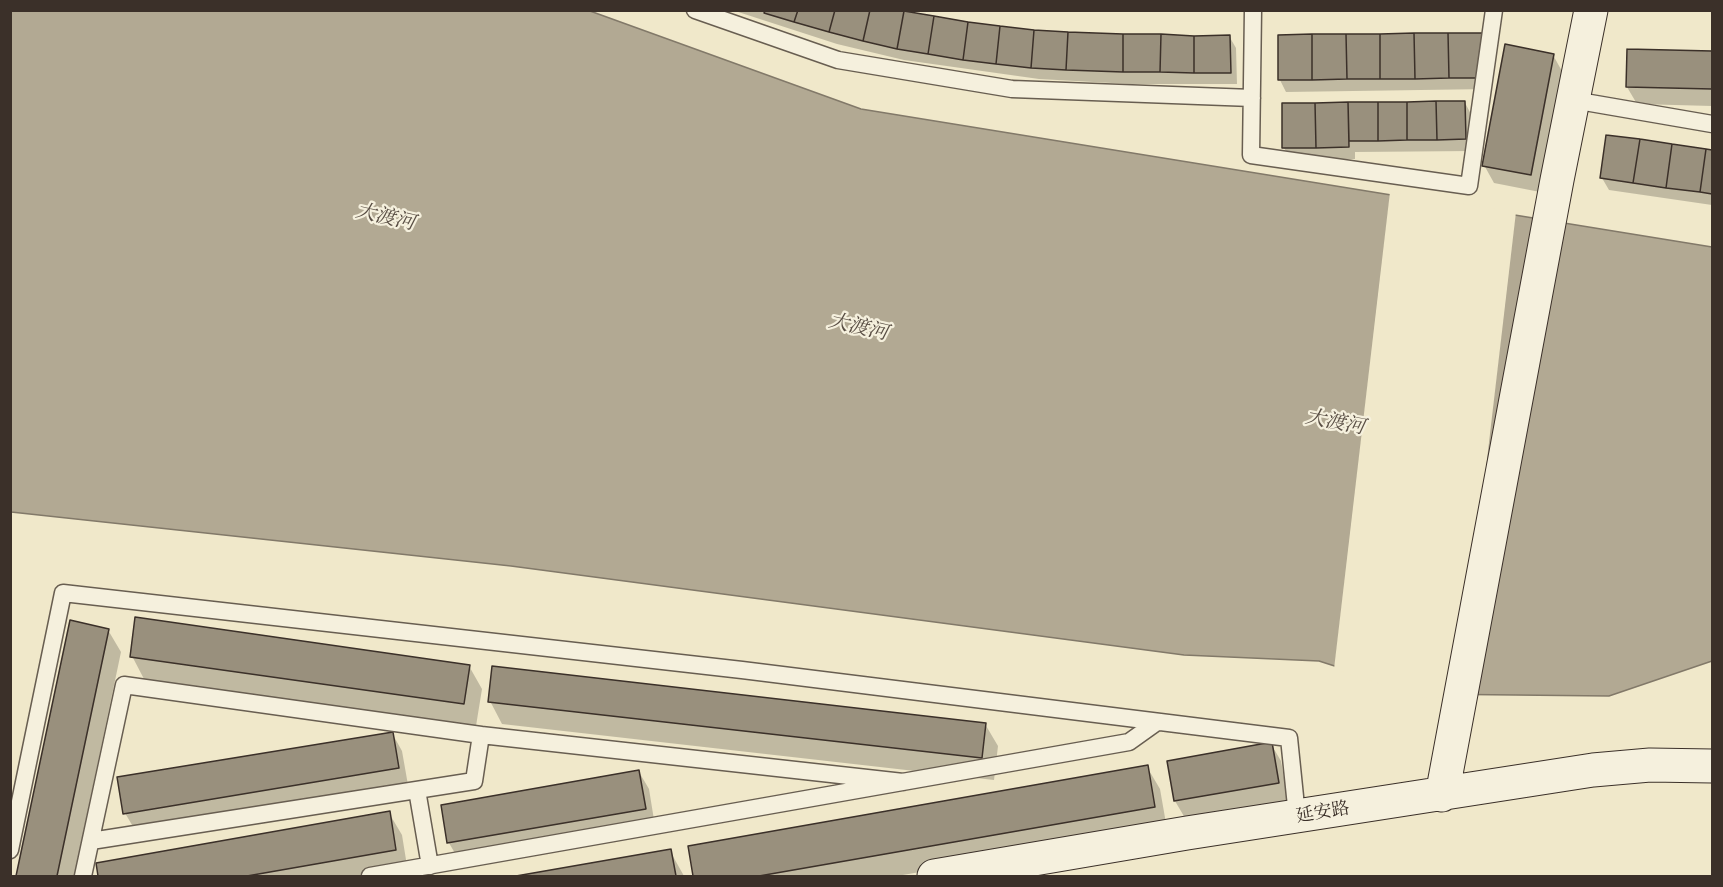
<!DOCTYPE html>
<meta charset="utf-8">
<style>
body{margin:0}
#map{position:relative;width:1723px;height:887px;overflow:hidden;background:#f0e8ca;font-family:"IM FELL Great Primer",serif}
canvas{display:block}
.frame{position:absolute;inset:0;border:12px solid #3b3029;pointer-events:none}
</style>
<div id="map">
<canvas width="1723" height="887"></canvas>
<div class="frame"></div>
</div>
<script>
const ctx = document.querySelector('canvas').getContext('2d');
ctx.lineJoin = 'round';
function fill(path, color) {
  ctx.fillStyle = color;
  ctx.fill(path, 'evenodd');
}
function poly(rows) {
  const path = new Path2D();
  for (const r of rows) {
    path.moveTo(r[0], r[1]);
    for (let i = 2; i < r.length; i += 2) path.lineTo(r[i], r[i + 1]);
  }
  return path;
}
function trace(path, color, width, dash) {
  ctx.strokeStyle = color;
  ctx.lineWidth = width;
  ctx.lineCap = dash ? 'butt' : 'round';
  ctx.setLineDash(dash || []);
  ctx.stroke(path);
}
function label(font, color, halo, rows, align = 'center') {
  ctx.font = font + ' "IM FELL Great Primer","Noto Serif SC",serif';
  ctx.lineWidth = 4.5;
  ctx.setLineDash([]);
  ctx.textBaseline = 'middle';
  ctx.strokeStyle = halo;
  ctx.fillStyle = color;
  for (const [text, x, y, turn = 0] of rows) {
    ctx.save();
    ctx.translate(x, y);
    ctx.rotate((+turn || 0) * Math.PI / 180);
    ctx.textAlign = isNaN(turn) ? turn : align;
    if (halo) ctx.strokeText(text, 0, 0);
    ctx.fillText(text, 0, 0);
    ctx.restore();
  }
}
const water = poly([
 [11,11,590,11,861,109,1712,247,1712,661,1609,696,1422,694,1319,661,1184,655,511,566,11,512,11,11]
]);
fill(water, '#b2a993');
trace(water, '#827969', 1.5);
fill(poly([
 [1390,192,1516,212,1459,698,1421,697,1334,669]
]), '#f0e8ca');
fill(poly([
 [732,10,895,10,1034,32,1194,37,1229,36,1236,48,1237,84,1130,84,1039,79,904,60,837,44],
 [1481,34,1489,89,1286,92,1280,80],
 [1628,51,1712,52,1712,106,1637,104,1627,87],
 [1553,55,1563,73,1540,192,1494,183,1484,165],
 [1465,103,1471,114,1472,151,1355,152,1355,159,1291,160,1284,148,1284,105],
 [1608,136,1712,151,1712,205,1609,190,1602,178],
 [71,622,108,630,121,652,74,876,18,876],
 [132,656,469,666,482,689,476,726,144,679],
 [490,701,985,724,998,746,994,780,502,724],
 [392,733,402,751,408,785,135,830,125,813],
 [1271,744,1281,761,1288,800,1185,818,1175,801],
 [1147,767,1160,789,1167,829,897,876,695,876,690,847],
 [639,772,649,789,655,826,459,860,449,843,443,806],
 [389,813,402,835,408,872,385,876,100,876,97,864],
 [670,851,684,876,525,876]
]), '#0003');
const building = poly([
 [765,10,798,10,794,22,764,13,765,10],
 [798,10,835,10,829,32,794,22,798,10],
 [835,10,870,10,863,41,829,32,835,10],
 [870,10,904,11,897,49,863,41,870,10],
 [904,11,934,16,928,54,897,49,904,11],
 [934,16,968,22,963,60,928,54,934,16],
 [968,22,1000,26,996,64,963,60,968,22],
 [1000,26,1034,30,1031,68,996,64,1000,26],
 [1034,30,1068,32,1066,70,1031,68,1034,30],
 [1068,32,1123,34,1123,72,1066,70,1068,32],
 [1414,33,1415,79,1380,79,1380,34,1414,33],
 [1414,33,1448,33,1449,78,1415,79,1414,33],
 [1448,33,1482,33,1483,78,1449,78,1448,33],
 [1123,34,1161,34,1160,72,1123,72,1123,34],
 [1161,34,1194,36,1194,73,1160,72,1161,34],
 [1312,34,1312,80,1278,80,1278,35,1312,34],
 [1312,34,1346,34,1347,79,1312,80,1312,34],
 [1346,34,1380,34,1380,79,1347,79,1346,34],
 [1230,35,1231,73,1194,73,1194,36,1230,35],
 [1505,44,1554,54,1531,175,1482,166,1505,44],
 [1627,49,1712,51,1712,89,1626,87,1627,49],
 [1436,101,1465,101,1466,139,1437,140,1436,101],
 [1436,101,1437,140,1407,140,1407,102,1436,101],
 [1348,102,1349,147,1316,148,1315,103,1348,102],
 [1348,102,1378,102,1378,141,1349,141,1348,102],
 [1378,102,1407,102,1407,140,1378,141,1378,102],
 [1282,103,1315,103,1316,148,1282,148,1282,103],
 [1606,135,1640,139,1633,183,1600,178,1606,135],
 [1640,139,1672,144,1666,188,1633,183,1640,139],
 [1672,144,1706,149,1700,192,1666,188,1672,144],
 [1706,149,1712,150,1712,194,1700,192,1706,149],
 [135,617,470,665,464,704,130,657,135,617],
 [70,620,109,629,57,876,16,876,70,620],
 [492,666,986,723,982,758,488,702,492,666],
 [393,732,399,768,123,814,117,777,393,732],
 [1272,742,1279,783,1174,801,1167,761,1272,742],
 [1148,765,1155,807,759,876,693,876,688,846,1148,765],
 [639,770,646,809,447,843,441,805,639,770],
 [390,811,396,850,247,876,98,876,96,863,390,811],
 [671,849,676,876,516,876,671,849]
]);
fill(building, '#99907d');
trace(building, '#3b3029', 1.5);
const lane = poly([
 [695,10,838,60,1012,89,1252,98],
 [1253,10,1251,155,1469,186,1494,10],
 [1573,100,1712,124],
 [417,790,430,866],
 [91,841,474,781,481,735],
 [10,850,63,593,742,670,1289,738,1297,816],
 [83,876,124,685,481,735,903,782],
 [370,876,1129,742,1157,722]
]);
const secondary = poly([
 [1442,795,1557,180,1591,10],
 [934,876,1187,833,1593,770,1650,765,1712,766]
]);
trace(lane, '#685e51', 19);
trace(secondary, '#3b3029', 35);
trace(lane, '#f5f0dd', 16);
trace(secondary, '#f5f0dd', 33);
label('18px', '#3b3029', '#f5f0dd', [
 ["延安路",1323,813,-9]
]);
label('italic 20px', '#594e44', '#f5f0dd', [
 ["大渡河",385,218,13],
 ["大渡河",858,328,13],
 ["大渡河",1335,423,11]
]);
</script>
